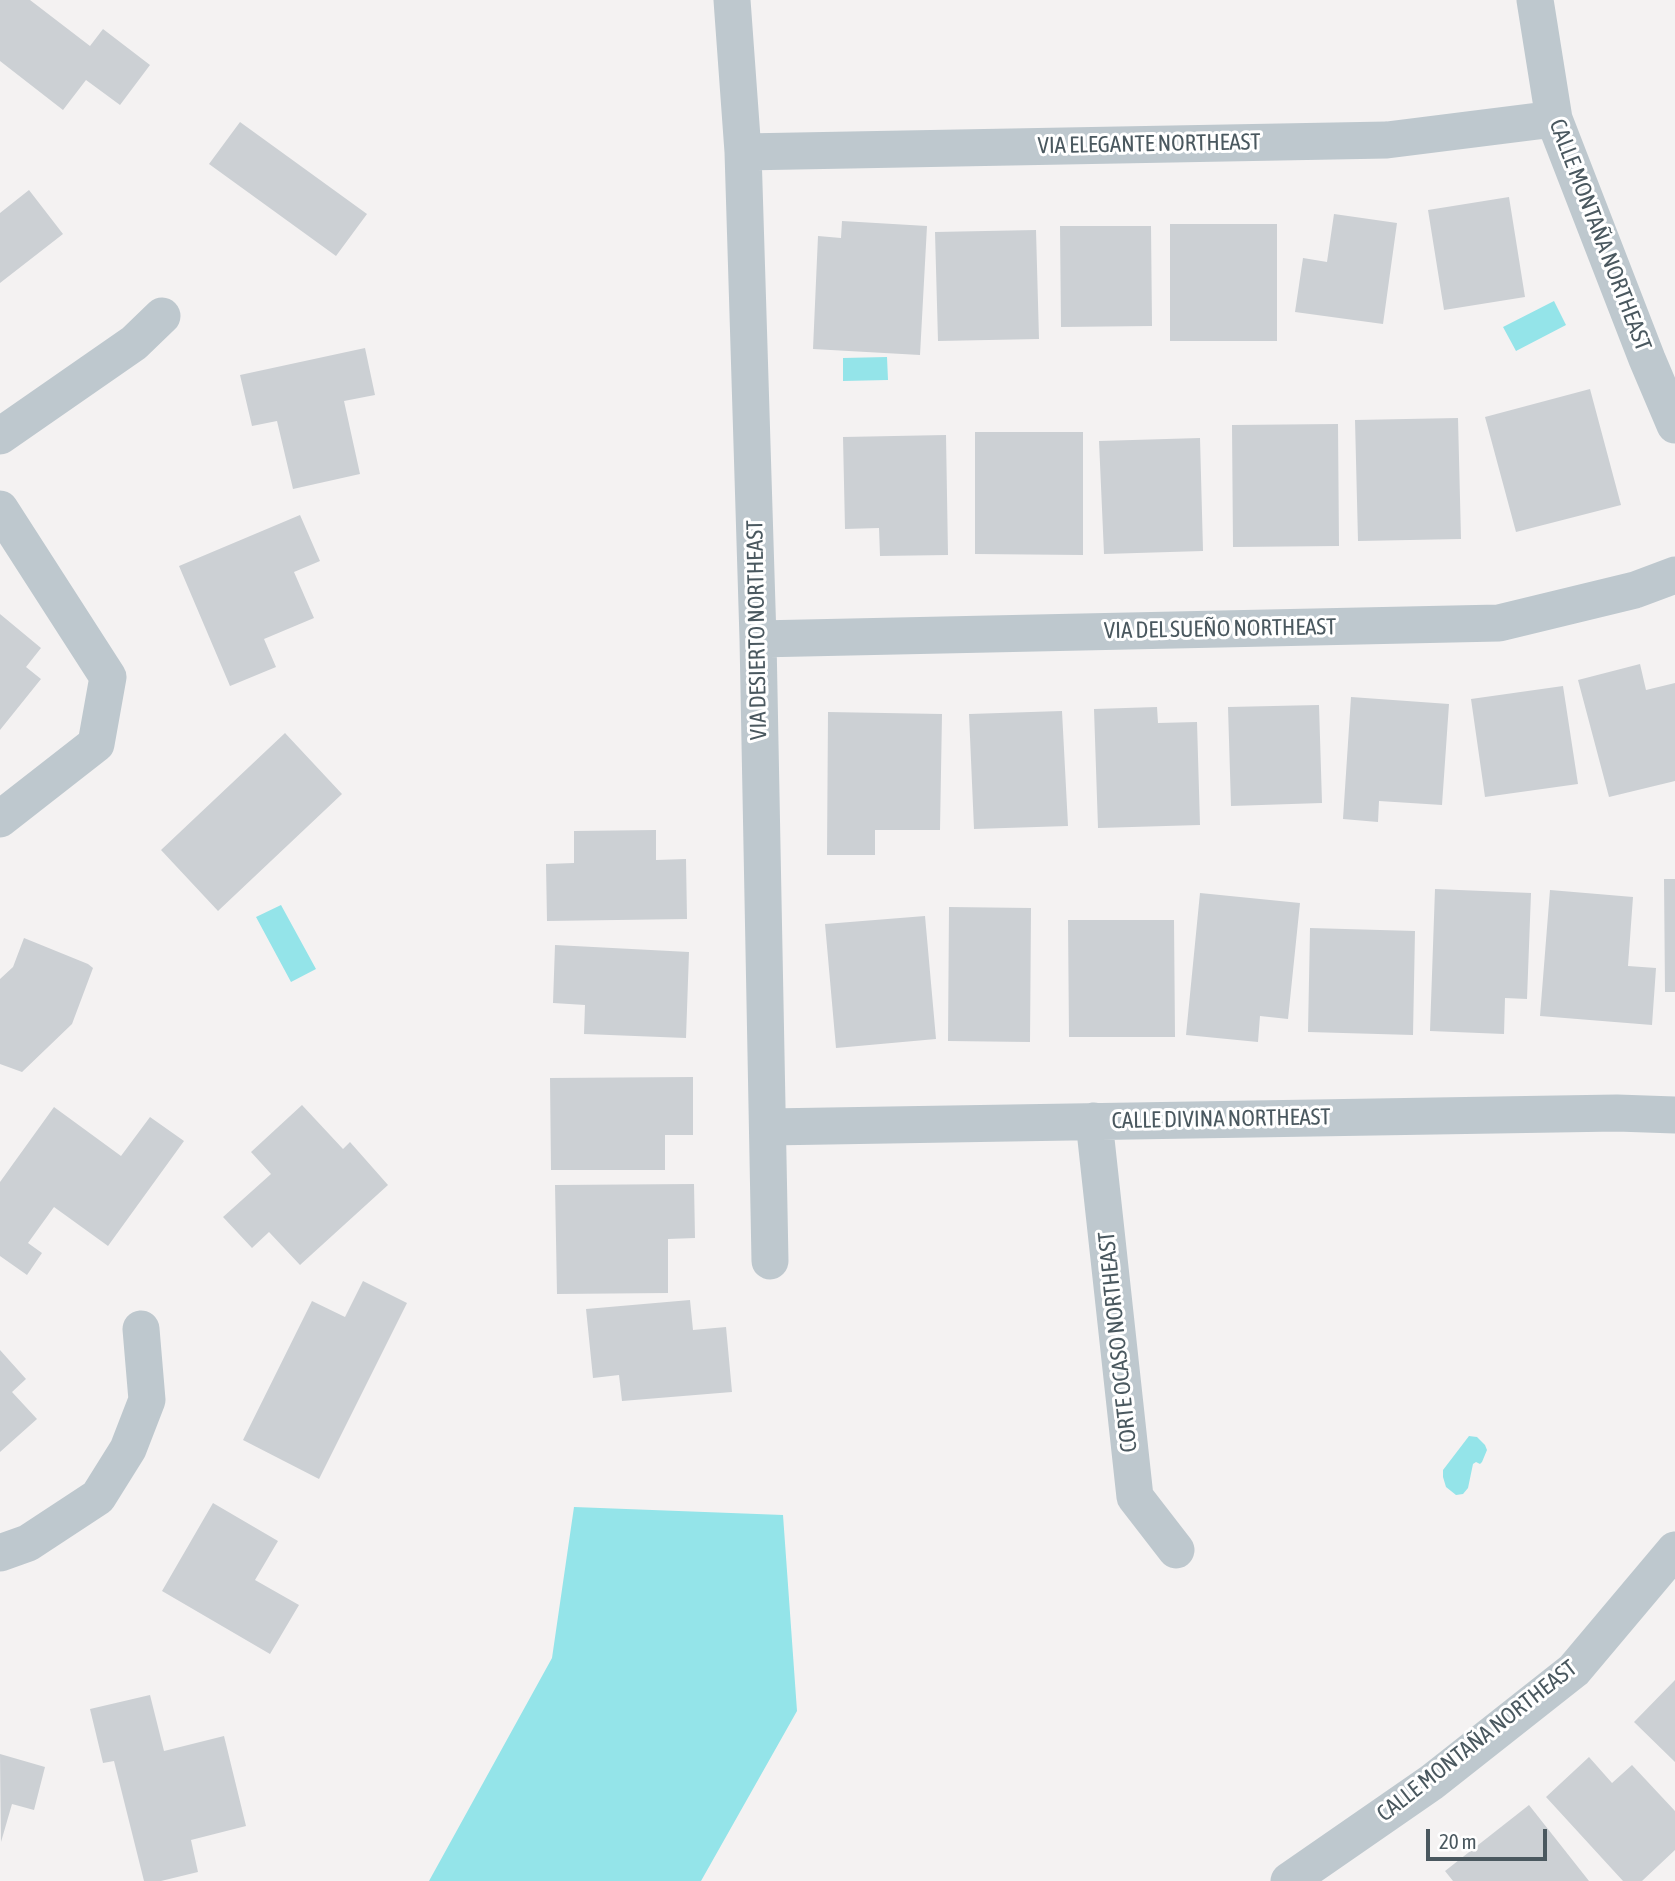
<!DOCTYPE html>
<meta charset="utf-8">
<style>
body{margin:0}
#map{position:relative;width:1675px;height:1881px;overflow:hidden;background:#f4f2f2;font-family:"Asap Condensed",sans-serif}
canvas{display:block}
.scale{position:absolute;left:1426px;top:1829px;width:121px;height:32px;box-sizing:border-box;border:4px solid #4a585f;border-top:0;padding-left:9px;font-size:21px;line-height:24px;white-space:nowrap;color:#4a585f;-webkit-text-stroke:5px #fff;paint-order:stroke}
</style>
<div id="map">
<canvas width="1675" height="1881"></canvas>
<div class="scale">20 m</div>
</div>
<script>
const ctx = document.querySelector('canvas').getContext('2d');
ctx.lineJoin = 'round';
function fill(path, color) {
  ctx.fillStyle = color;
  ctx.fill(path, 'evenodd');
}
function poly(rows) {
  const path = new Path2D();
  for (const r of rows) {
    path.moveTo(r[0], r[1]);
    for (let i = 2; i < r.length; i += 2) path.lineTo(r[i], r[i + 1]);
  }
  return path;
}
function trace(path, color, width, dash) {
  ctx.strokeStyle = color;
  ctx.lineWidth = width;
  ctx.lineCap = dash ? 'butt' : 'round';
  ctx.setLineDash(dash || []);
  ctx.stroke(path);
}
function label(font, color, halo, rows, align = 'center') {
  ctx.font = font + ' "Asap Condensed",sans-serif';
  ctx.lineWidth = 6;
  ctx.setLineDash([]);
  ctx.textBaseline = 'middle';
  ctx.strokeStyle = halo;
  ctx.fillStyle = color;
  for (const [text, x, y, turn = 0] of rows) {
    ctx.save();
    ctx.translate(x, y);
    ctx.rotate((+turn || 0) * Math.PI / 180);
    ctx.textAlign = isNaN(turn) ? turn : align;
    if (halo) ctx.strokeText(text, 0, 0);
    ctx.fillText(text, 0, 0);
    ctx.restore();
  }
}
fill(poly([
 [1554,301,1566,325,1516,351,1503,327],
 [887,357,888,380,843,381,843,358],
 [281,905,316,969,291,982,256,917],
 [1469,1436,1477,1437,1485,1445,1487,1450,1482,1462,1480,1464,1476,1462,1473,1464,1468,1488,1463,1494,1456,1495,1446,1487,1443,1477,1443,1470],
 [574,1507,783,1515,797,1711,701,1881,429,1881,552,1658]
]), '#94e4e9');
fill(poly([
 [0,0,30,0,90,46,103,29,150,65,120,105,86,80,63,110,0,61],
 [240,122,367,214,336,256,209,164],
 [29,190,63,234,0,283,0,213],
 [1509,197,1525,297,1444,310,1428,210],
 [1334,214,1397,223,1383,324,1295,312,1303,258,1327,262],
 [842,221,927,226,920,355,813,349,818,236,841,238],
 [1170,224,1277,224,1277,341,1170,341],
 [1060,226,1151,226,1152,326,1061,327],
 [1036,230,1039,339,938,341,935,232],
 [365,348,375,395,344,401,360,474,293,489,277,421,252,426,240,375],
 [1590,389,1621,505,1516,532,1485,417],
 [1458,418,1461,539,1358,541,1355,420],
 [1338,424,1339,546,1233,547,1232,425],
 [975,432,1083,432,1083,555,975,554],
 [946,435,948,555,880,556,879,528,845,529,843,437],
 [1200,438,1203,551,1104,554,1099,441],
 [300,515,320,561,294,572,314,618,264,639,276,667,230,686,179,566],
 [0,614,41,648,26,667,41,679,0,730],
 [1640,664,1646,690,1675,683,1675,781,1609,797,1578,680],
 [1563,686,1578,784,1485,797,1471,699],
 [1351,697,1449,704,1442,805,1379,801,1378,822,1343,819],
 [1319,705,1322,803,1231,806,1228,707],
 [1157,707,1158,723,1197,722,1200,825,1098,828,1094,709],
 [1062,711,1068,826,974,829,969,714],
 [828,712,942,714,940,830,875,830,875,855,827,855],
 [285,733,342,794,218,911,161,850],
 [656,830,656,860,686,859,687,919,547,921,546,864,574,863,574,831],
 [1664,879,1675,879,1675,992,1665,992],
 [1435,889,1531,893,1527,999,1505,998,1504,1034,1430,1031],
 [1550,890,1633,897,1628,966,1656,968,1652,1025,1540,1016],
 [1200,893,1300,903,1288,1019,1260,1016,1258,1042,1186,1035],
 [949,907,1031,908,1030,1042,948,1041],
 [925,916,936,1039,836,1048,825,924],
 [1068,920,1174,920,1175,1037,1069,1037],
 [1310,928,1415,931,1413,1035,1308,1032],
 [24,938,88,964,93,968,72,1024,22,1072,0,1064,0,979,13,967],
 [555,945,689,952,686,1038,584,1034,585,1005,553,1003],
 [693,1077,693,1135,665,1135,665,1170,551,1170,550,1078],
 [302,1105,343,1149,350,1142,388,1185,300,1265,269,1232,252,1248,223,1217,271,1174,251,1152],
 [54,1107,121,1156,150,1117,184,1141,108,1246,54,1207,28,1243,42,1253,27,1275,0,1256,0,1182],
 [694,1184,695,1238,668,1239,668,1293,557,1294,555,1185],
 [363,1281,407,1303,319,1479,243,1440,312,1301,345,1317],
 [690,1300,693,1330,726,1327,732,1392,622,1401,619,1375,593,1378,586,1309],
 [0,1350,26,1379,12,1392,37,1419,0,1452],
 [213,1503,278,1541,255,1580,299,1605,270,1654,162,1591],
 [1675,1680,1675,1762,1634,1722],
 [150,1695,164,1751,224,1736,246,1826,191,1840,198,1872,161,1881,144,1881,114,1761,103,1763,90,1709],
 [0,1754,45,1767,34,1810,12,1804,1,1842],
 [1589,1757,1612,1783,1632,1765,1675,1811,1675,1850,1642,1881,1623,1881,1546,1797],
 [1529,1805,1589,1881,1453,1881,1445,1871]
]), '#ccd0d4');
trace(poly([
 [732,0,743,152,758,639,770,1261],
 [1535,0,1554,119,1647,359,1675,425],
 [743,152,1387,140,1554,119],
 [0,436,134,343,162,316],
 [0,509,108,677,96,744,0,819],
 [758,639,1499,623,1635,590,1675,575],
 [1094,1121,1135,1497,1176,1550],
 [768,1127,1617,1113,1675,1115],
 [0,1553,28,1543,98,1497,128,1449,147,1400,141,1329],
 [1289,1881,1432,1782,1574,1670,1675,1550]
]), '#bec8ce', 37);
label('23px', '#4a585f', '#fff', [
 ["VIA ELEGANTE NORTHEAST",1149,144,-1],
 ["CALLE MONTAÑA NORTHEAST",1600,235,69],
 ["VIA DEL SUEÑO NORTHEAST",1220,629,-1],
 ["VIA DESIERTO NORTHEAST",757,630,-91],
 ["CALLE DIVINA NORTHEAST",1221,1119,-1],
 ["CORTE OCASO NORTHEAST",1118,1342,-96],
 ["CALLE MONTAÑA NORTHEAST",1477,1741,-38]
]);
</script>
